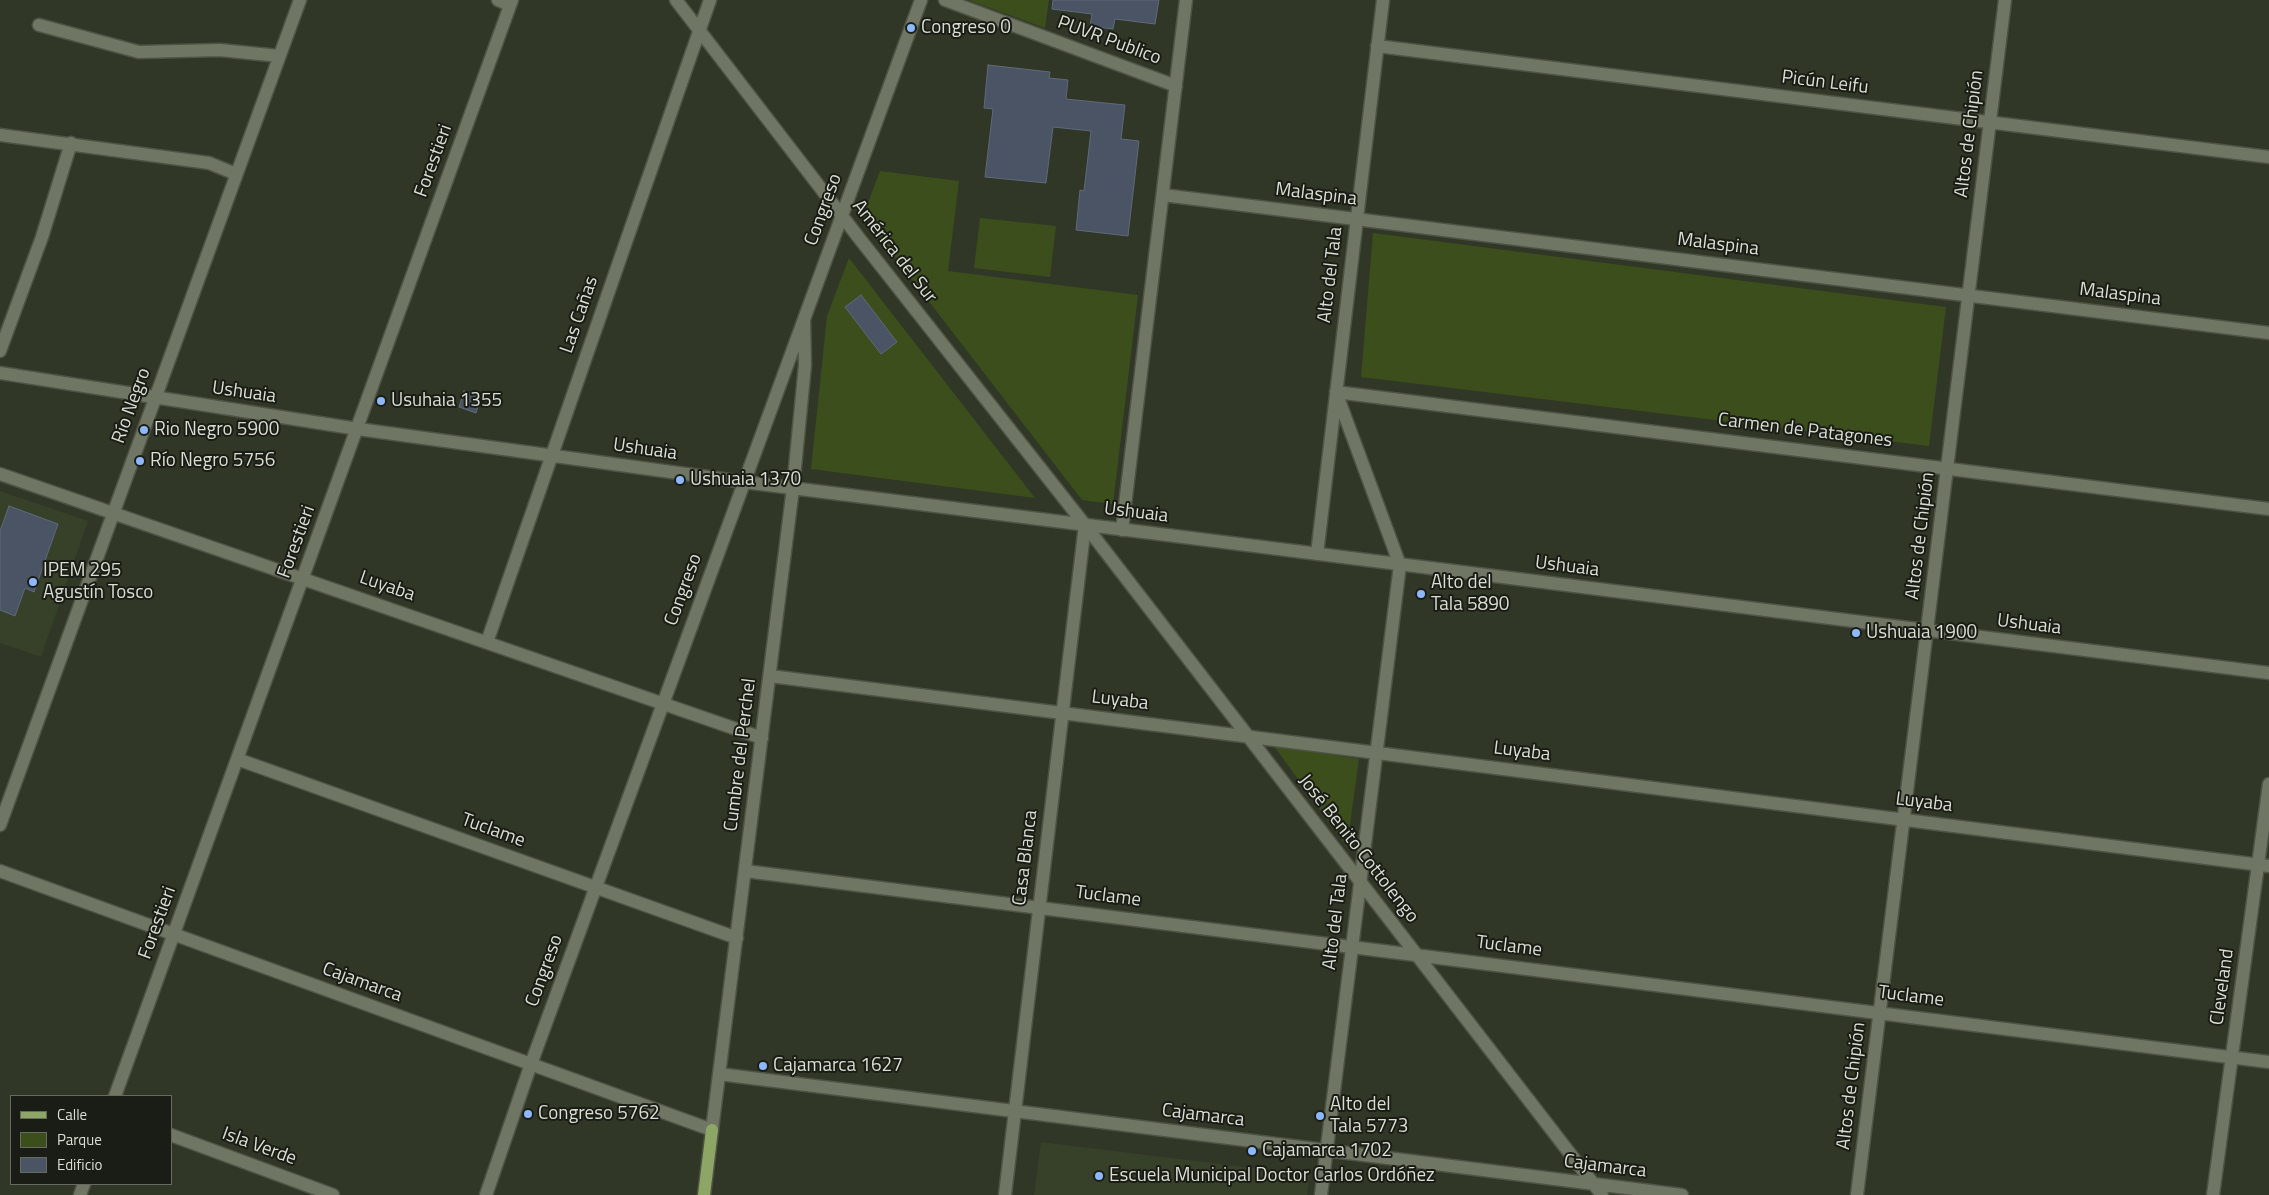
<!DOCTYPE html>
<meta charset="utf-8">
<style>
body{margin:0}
#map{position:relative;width:2269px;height:1195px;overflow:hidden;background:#303726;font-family:"Titillium Web",sans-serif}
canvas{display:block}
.legend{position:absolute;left:10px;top:1095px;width:162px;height:90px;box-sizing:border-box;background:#1a1d15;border:1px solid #666a61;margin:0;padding:6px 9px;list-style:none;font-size:15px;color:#d9ddd3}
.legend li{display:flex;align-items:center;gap:10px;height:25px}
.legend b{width:25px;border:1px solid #666a61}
</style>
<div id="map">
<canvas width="2269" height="1195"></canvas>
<ul class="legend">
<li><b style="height:6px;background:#8ea665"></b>Calle</li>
<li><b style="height:14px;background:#3c4e1c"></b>Parque</li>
<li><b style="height:14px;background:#4a5465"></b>Edificio</li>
</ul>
</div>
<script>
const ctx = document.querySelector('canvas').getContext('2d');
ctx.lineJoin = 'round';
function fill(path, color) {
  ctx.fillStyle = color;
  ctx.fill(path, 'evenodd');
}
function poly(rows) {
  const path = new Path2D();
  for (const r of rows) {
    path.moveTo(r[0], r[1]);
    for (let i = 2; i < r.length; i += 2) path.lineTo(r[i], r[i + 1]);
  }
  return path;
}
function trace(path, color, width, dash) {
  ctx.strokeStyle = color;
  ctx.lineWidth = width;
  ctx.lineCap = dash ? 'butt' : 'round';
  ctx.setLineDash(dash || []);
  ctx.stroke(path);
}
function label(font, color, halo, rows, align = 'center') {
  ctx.font = font + ' "Titillium Web",sans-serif';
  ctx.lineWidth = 4;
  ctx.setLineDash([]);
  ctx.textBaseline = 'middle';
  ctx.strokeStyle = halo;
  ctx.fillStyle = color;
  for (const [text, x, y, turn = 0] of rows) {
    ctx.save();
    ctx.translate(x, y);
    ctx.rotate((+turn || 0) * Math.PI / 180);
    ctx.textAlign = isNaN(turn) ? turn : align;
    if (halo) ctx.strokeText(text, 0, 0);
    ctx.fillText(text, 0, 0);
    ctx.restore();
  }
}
fill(poly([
 [0,491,88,521,41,657,0,643],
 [1041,1142,1309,1175,1307,1195,1034,1195]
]), '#374029');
fill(poly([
 [968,0,1049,0,1045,28],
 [880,171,959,181,948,271,1138,295,1113,504,1082,500,863,216],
 [980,218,1056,226,1050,277,974,268],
 [1373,233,1946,307,1929,446,1361,377],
 [849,258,1035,498,811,469,827,316],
 [1274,746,1359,759,1347,847]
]), '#3c4e1c');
const building = poly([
 [1053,0,1159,0,1155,24,1115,19,1113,29,1090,26,1092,14,1052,9,1053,0],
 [988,65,1050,72,1049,78,1068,80,1066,99,1125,105,1121,139,1139,141,1128,236,1076,230,1080,190,1084,191,1091,131,1053,127,1046,183,985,177,993,109,984,108,988,65],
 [861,295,897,342,881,354,845,307,861,295],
 [464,391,481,397,476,413,459,407,464,391],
 [9,506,58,524,34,592,25,588,15,616,0,610,0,531,9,506]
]);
fill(building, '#4a5465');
trace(building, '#5f697a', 1);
const minor = poly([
 [498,0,510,5],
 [676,0,859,238,1085,525,1602,1195],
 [945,0,1176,86],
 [39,25,139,52,220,50,279,56],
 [1377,46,2269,157],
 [0,135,209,163,236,174],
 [1163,195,2269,333],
 [0,351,42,237,71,143],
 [0,373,358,429,744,482,2269,673],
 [0,474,762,738],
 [1122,530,1186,0],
 [1317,554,1383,0],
 [487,642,710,0],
 [770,676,2269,866],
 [237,759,737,938],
 [0,825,300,0],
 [0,871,712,1130,793,488,805,365,804,319],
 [745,871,2269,1062],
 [719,1074,1682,1195],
 [115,1096,512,0],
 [171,1135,333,1195],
 [80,1195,84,1184],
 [486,1195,531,1064,921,0],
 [1005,1195,1085,525],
 [1321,1195,1400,565,1336,392,2269,509],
 [1857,1195,2005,0],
 [2213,1195,2269,784]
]);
const major = poly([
 [704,1195,712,1130]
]);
trace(minor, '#4e5345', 15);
trace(major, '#4e5345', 15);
trace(minor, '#6f7764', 12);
trace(major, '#8ea665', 12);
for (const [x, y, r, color] of [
 [911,28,5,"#8eb8fd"],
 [381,401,5,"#8eb8fd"],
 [144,430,5,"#8eb8fd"],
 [140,461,5,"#8eb8fd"],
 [680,480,5,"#8eb8fd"],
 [33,582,5,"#8eb8fd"],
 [1421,594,5,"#8eb8fd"],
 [1856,633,5,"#8eb8fd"],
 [763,1066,5,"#8eb8fd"],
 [528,1114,5,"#8eb8fd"],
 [1320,1116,5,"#8eb8fd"],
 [1252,1151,5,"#8eb8fd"],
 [1099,1176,5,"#8eb8fd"]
]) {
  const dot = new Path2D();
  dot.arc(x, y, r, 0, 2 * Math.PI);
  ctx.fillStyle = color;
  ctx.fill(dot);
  trace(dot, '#1a1d15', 2);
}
label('19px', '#d9ddd3', '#1a1d15', [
 ["Congreso 0",921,28],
 ["Usuhaia 1355",391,401],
 ["Rio Negro 5900",154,430],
 ["Río Negro 5756",150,461],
 ["Ushuaia 1370",690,480],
 ["IPEM 295",43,571],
 ["Agustín Tosco",43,593],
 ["Alto del",1431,583],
 ["Tala 5890",1431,605],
 ["Ushuaia 1900",1866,633],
 ["Cajamarca 1627",773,1066],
 ["Alto del",1330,1105],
 ["Tala 5773",1330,1127],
 ["Congreso 5762",538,1114],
 ["Cajamarca 1702",1262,1151],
 ["Escuela Municipal Doctor Carlos Ordóñez",1109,1176]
], 'left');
label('19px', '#d9ddd3', '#1a1d15', [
 ["PUVR Publico",1109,41,20],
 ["Picún Leifu",1825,83,7],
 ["Altos de Chipión",1970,134,-83],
 ["Forestieri",434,161,-70],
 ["Malaspina",1316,195,7],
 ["Congreso",824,210,-70],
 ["Malaspina",1718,245,7],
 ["América del Sur",894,252,52],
 ["Alto del Tala",1331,275,-83],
 ["Malaspina",2120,295,7],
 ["Las Cañas",580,315,-71],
 ["Ushuaia",244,393,8],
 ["Río Negro",132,406,-70],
 ["Carmen de Patagones",1805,431,7],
 ["Ushuaia",645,450,8],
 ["Ushuaia",1136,513,7],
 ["Altos de Chipión",1921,536,-83],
 ["Forestieri",297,542,-70],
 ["Ushuaia",1567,567,7],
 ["Luyaba",387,587,19],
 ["Congreso",684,590,-70],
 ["Ushuaia",2029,625,7],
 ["Luyaba",1120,701,7],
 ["Luyaba",1522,752,7],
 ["Cumbre del Perchel",741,755,-83],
 ["Luyaba",1924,803,7],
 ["Tuclame",493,831,20],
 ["José Benito Cottolengo",1358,849,52],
 ["Casa Blanca",1026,858,-83],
 ["Tuclame",1108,897,7],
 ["Alto del Tala",1336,922,-83],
 ["Forestieri",158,923,-70],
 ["Tuclame",1509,947,7],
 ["Congreso",545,971,-70],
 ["Cajamarca",362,983,20],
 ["Cleveland",2223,987,-82],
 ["Tuclame",1911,997,7],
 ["Altos de Chipión",1852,1086,-83],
 ["Cajamarca",1203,1116,7],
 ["Isla Verde",259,1147,20],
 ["Cajamarca",1605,1167,7]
]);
</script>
